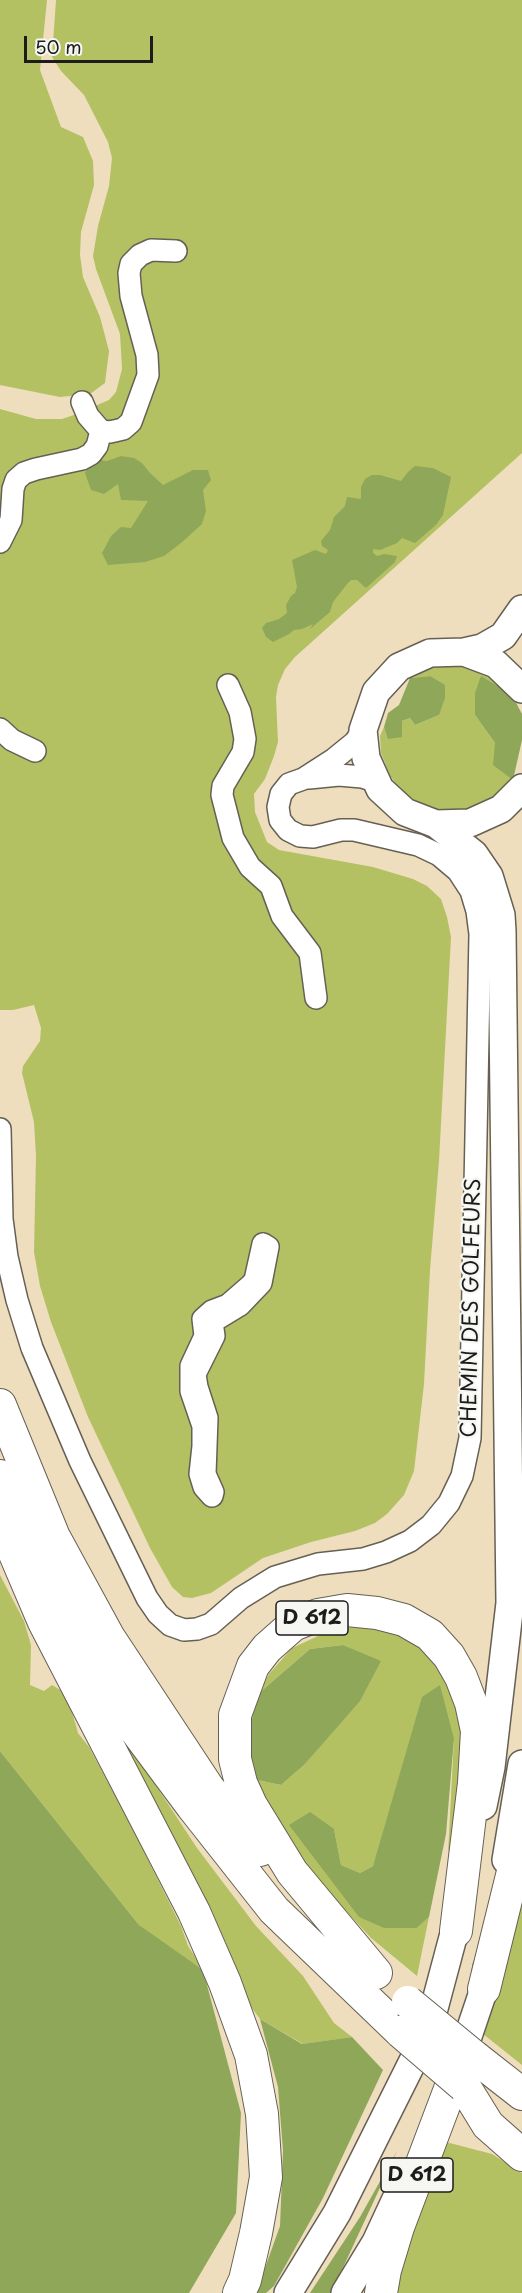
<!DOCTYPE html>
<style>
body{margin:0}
#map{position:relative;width:522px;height:2293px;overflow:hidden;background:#eedebd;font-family:"Playpen Sans",sans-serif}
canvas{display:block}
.scale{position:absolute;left:24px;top:36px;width:129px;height:27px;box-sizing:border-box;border:3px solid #1c1c1c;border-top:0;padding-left:8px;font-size:18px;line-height:21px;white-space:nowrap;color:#1c1c1c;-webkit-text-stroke:4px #f6f6f2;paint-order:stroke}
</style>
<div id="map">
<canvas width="522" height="2293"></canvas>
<div class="scale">50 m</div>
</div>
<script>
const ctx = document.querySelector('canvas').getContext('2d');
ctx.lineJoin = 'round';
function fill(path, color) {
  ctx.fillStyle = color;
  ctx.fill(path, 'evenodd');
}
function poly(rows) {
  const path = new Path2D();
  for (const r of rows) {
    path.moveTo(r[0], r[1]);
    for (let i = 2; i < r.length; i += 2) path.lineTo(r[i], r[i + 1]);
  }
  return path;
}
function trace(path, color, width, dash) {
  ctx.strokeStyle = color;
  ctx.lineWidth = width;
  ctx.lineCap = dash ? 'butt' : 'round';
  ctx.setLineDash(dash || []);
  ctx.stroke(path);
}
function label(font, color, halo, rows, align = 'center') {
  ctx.font = font + ' "Playpen Sans",sans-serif';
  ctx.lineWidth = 4.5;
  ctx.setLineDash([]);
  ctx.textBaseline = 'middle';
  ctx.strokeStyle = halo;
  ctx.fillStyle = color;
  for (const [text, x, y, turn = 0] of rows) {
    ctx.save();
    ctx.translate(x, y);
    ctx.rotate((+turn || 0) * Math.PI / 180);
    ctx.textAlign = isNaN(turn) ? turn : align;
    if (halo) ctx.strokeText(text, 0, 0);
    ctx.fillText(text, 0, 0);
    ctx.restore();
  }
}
fill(poly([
 [0,0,47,0,40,70,61,127,83,137,93,161,94,185,81,232,80,255,83,277,100,317,109,351,105,383,90,394,60,397,0,385],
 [56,0,522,0,522,453,295,657,285,669,278,685,276,697,278,742,274,756,265,779,254,794,255,812,267,842,279,850,373,867,413,879,427,886,441,899,447,917,451,937,439,1161,430,1270,424,1384,414,1471,404,1495,387,1514,375,1523,355,1531,311,1542,263,1558,211,1593,192,1598,183,1597,172,1587,150,1548,88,1417,51,1322,40,1286,34,1252,36,1156,34,1122,22,1073,23,1066,40,1041,41,1028,34,1005,13,1010,0,1010,0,409,36,419,62,419,74,415,109,400,116,392,122,369,120,334,96,269,93,256,98,226,109,186,112,158,108,142,84,95,61,71,52,57],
 [473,665,485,671,512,695,475,715,495,743,513,780,503,795,477,810,436,812,417,804,400,791,390,775,381,753,380,736,384,727,389,739,402,721,410,718,415,725,439,715,430,676,410,678,427,666],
 [0,1575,24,1621,31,1645,30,1685,44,1691,52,1685,67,1694,78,1733,89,1747,126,1816,181,1926,188,1946,204,1970,162,1945,139,1925,0,1751],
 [356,1626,391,1627,425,1643,457,1700,465,1744,461,1790,448,1853,454,1739,383,1838,373,1866,360,1873,341,1865,334,1829,290,1825,417,1928,429,1917,417,1976,371,1938,312,1874,277,1822,257,1780,281,1785,304,1765,326,1738,380,1662,343,1645,310,1649,258,1694,269,1674,292,1648,318,1636],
 [97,1696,197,1848,256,1926,303,1976,334,2023,352,2037,303,2044,260,2019,246,2000,209,1915,160,1812],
 [522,1887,522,2065,483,2034,514,1928],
 [442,2141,492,2154,522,2173,522,2293,391,2293]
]), '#b4c163');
fill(poly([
 [121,456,134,458,142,463,150,473,163,485,193,470,208,470,211,480,203,490,206,511,202,524,181,543,164,556,145,562,108,565,102,553,111,536,121,527,131,528,148,501,121,500,118,484,104,494,91,490,85,473,93,459,107,461],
 [415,466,433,468,451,477,443,515,436,525,415,543,402,538,397,543,380,550,373,549,373,553,377,556,384,554,397,556,395,562,366,588,357,580,351,580,347,584,333,602,330,612,310,629,313,624,302,629,294,630,289,634,273,642,266,637,262,628,266,623,279,619,287,613,286,605,291,596,295,593,297,587,292,560,315,550,326,554,328,550,322,546,321,541,330,530,334,517,345,506,347,497,361,499,361,487,365,479,372,475,380,475,401,481,408,472],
 [430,676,445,685,445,698,439,715,415,725,410,718,402,721,402,737,388,739,384,727,388,713,399,705,410,678],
 [481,676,512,695,522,714,522,740,513,780,493,765,495,743,475,715,475,693],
 [343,1645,381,1661,360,1701,304,1765,281,1785,257,1780,247,1740,258,1694,310,1649],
 [440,1685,454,1739,446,1834,429,1917,417,1928,384,1928,359,1917,289,1825,310,1812,334,1829,341,1865,360,1873,373,1866,422,1697],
 [0,1751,139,1925,203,1970,241,2113,236,2213,189,2293,0,2293],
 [260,2019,302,2044,352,2037,383,2070,323,2198,274,2286,266,2293,256,2293,280,2226,283,2151,278,2087],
 [397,2151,334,2287,330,2293,310,2293,360,2217]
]), '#8fa759');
const minor = poly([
 [82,402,88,416,101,431,110,432,123,429,131,422,148,375,147,355,131,296,129,273,131,264,140,255,151,250,176,251],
 [0,542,11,520,13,489,16,480,24,473,36,469,82,459,91,454,97,446,101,431],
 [228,685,240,712,245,739,243,752,223,786,222,795,233,838,250,867,271,886,282,916,310,953,316,998],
 [0,729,12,740,35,751],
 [309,778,339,775,362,777,375,781],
 [0,1129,2,1219,7,1257,17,1300,32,1348,80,1461,147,1598,158,1614,170,1625,184,1630,197,1629,211,1624,241,1598,275,1577,318,1564,363,1559,386,1552,410,1541,431,1525,449,1503,462,1476,470,1438,480,934,477,911,471,891,458,871,439,855,418,845,354,830,341,830,313,837,300,836,288,830,280,820,278,807,281,794,289,784,303,779,334,759,355,742,363,730],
 [263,1244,268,1247,261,1283,240,1305,212,1322,214,1336,195,1374,197,1387,207,1418,205,1474,213,1492,212,1496,204,1487,200,1474,203,1446,203,1426,191,1391,191,1366,205,1336,203,1319,212,1311,228,1305,251,1285,255,1280,263,1244]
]);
const major = poly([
 [464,652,482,648,503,636,522,609],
 [522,689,496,664,464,652,430,653,399,667,376,692,363,730,366,758,380,789,405,812,436,824,470,823,501,809,522,788],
 [436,824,474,854,489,876,501,915,502,931,510,1603,491,1767,483,1806],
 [506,1860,522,1764],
 [458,2066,484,1989,487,1968],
 [288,2293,337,2213,428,2031,460,1911],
 [345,2293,376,2242,396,2199]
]);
const highway = poly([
 [0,1405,54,1537,108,1636,209,1789,260,1850],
 [0,1476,32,1547,80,1640,134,1728,192,1806,274,1910,401,2032],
 [0,1519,44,1622,194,1912,225,1983,251,2055,262,2114,266,2177,256,2233,245,2280,239,2293],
 [376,1973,292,1872,251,1805,241,1783,235,1759,235,1715,253,1666,267,1648,293,1625,318,1615,347,1610,377,1613,404,1620,430,1635,449,1656,461,1677,471,1703,477,1731,474,1783,456,1931],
 [484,1989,522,1835],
 [476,2058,522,2094],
 [464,2086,488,2125,522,2155],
 [381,2293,385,2270,398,2227,461,2060]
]);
trace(minor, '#666054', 24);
trace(major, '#666054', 30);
trace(highway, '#666054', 34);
trace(minor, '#fff', 21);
trace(major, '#fff', 27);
trace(highway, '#fff', 32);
const highwayBridge = poly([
 [408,2002,476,2058],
 [401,2032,464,2086]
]);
trace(highwayBridge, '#666054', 34, []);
trace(highwayBridge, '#fff', 32);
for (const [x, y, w] of [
 [312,1618,72],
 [417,2175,72]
]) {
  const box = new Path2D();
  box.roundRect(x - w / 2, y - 17, w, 34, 4.5);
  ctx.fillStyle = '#f6f6f2';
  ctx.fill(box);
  trace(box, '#1c1c1c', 1.5);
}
label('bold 20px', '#1c1c1c', null, [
 ["D 612",312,1618],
 ["D 612",417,2175]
]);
label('21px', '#1c1c1c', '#f6f6f2', [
 ["CHEMIN DES GOLFEURS",472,1308,-89]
]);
</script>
